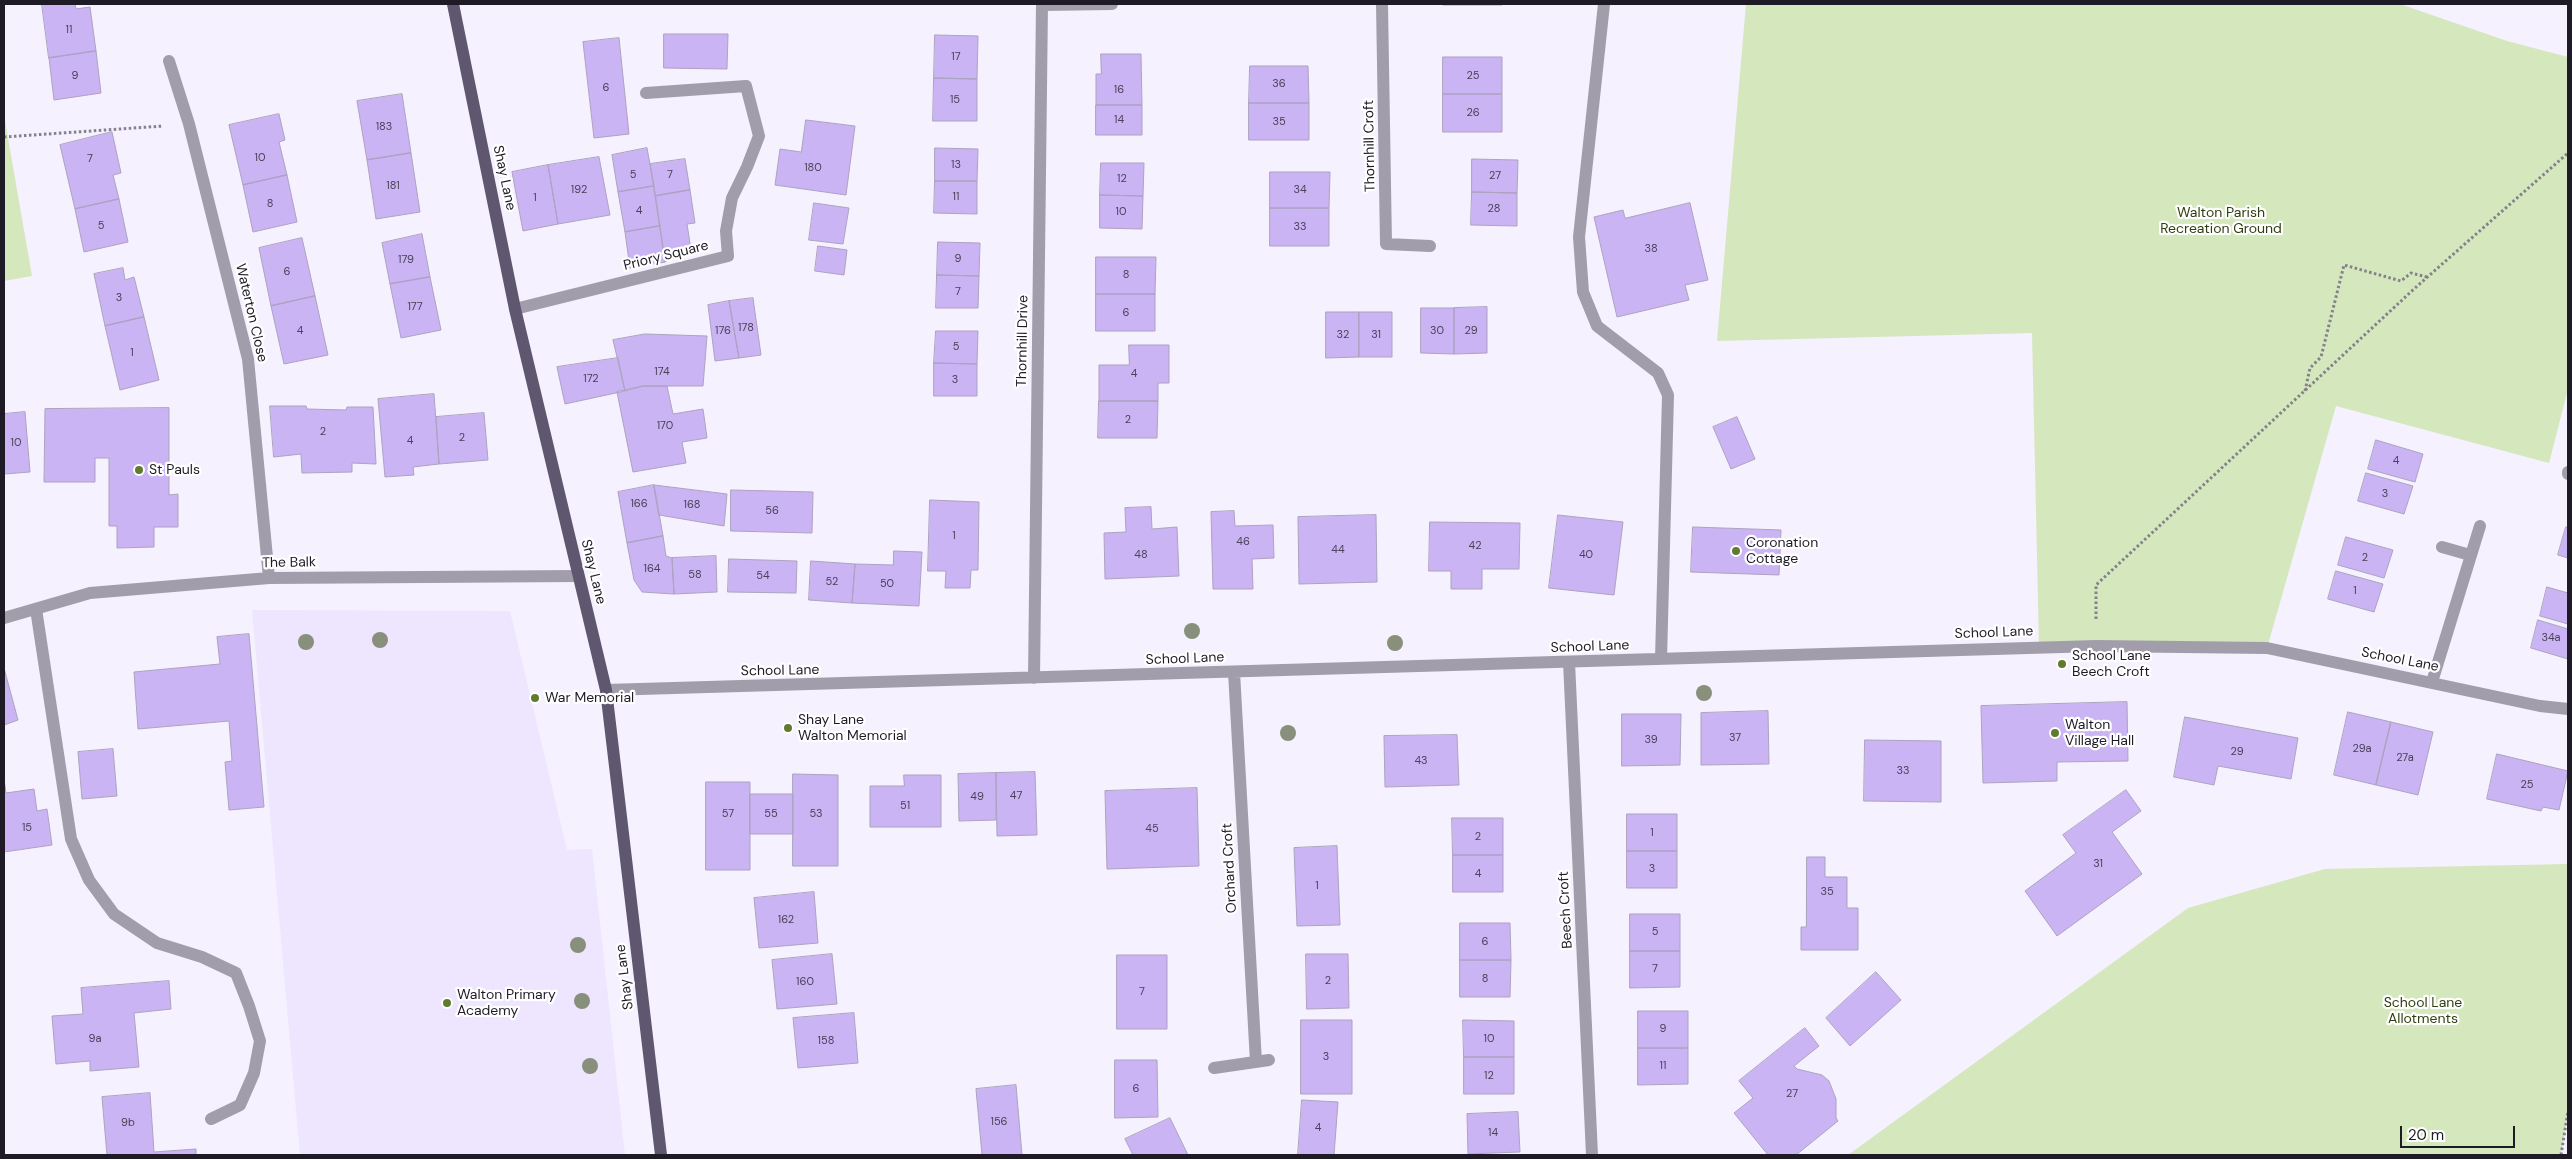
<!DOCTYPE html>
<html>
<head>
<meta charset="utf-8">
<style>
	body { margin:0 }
	#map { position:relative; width:2572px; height:1159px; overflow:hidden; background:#f5f1fe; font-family:"DM Sans",sans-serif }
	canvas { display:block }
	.frame { position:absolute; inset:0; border:5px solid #1f1b26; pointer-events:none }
	.scale { position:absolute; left:2400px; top:1126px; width:115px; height:22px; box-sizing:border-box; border:2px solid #1f1b26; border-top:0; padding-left:6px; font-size:15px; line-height:18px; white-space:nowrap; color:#1f1b26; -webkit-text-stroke:4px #fff; paint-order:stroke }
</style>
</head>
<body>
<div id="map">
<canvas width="2572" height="1159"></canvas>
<div class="frame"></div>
<div class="scale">20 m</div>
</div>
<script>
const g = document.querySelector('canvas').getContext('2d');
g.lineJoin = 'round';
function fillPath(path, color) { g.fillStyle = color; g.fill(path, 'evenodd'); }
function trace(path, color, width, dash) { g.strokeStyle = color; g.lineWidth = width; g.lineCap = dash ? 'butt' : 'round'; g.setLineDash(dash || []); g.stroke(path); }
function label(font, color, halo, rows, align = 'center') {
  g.font = font + ' "DM Sans",sans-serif'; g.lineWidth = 4.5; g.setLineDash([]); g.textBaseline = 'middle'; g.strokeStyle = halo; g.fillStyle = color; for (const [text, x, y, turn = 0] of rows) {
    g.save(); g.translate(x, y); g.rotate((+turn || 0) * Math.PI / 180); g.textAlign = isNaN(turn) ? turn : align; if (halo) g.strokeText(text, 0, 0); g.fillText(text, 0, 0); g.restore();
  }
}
fillPath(new Path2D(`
	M252 610 510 611 567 850 592 849 625 1155H300Z`), '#ede6fe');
fillPath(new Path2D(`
	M1746 4H2400L2507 41 2568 57V389L2549 463 2336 406 2267 648 2039 646 2032 333 1717 341Z
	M4 115 32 276 4 281Z
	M2568 864V1111L2561 1155H1848L2188 908 2325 869Z`), '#d5e7bc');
const building = new Path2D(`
	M42 4H75L76 9 90 7 96 51 49 58Z
	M1443 4H1502V5H1443Z
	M664 34H728L727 69 664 68Z
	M935 35 978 36 977 79 934 78Z
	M619 38 629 134 594 138 583 42Z
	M96 51 101 93 54 100 49 58Z
	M1101 54H1141L1142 105H1096V74H1101Z
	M1443 57H1502V94H1443Z
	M1250 66H1308L1309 103H1249Z
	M934 78 977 79V121H933Z
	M402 94 411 153 367 160 357 101Z
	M1443 94H1502V132H1443Z
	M1249 103H1309V140H1249Z
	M1096 105H1142V135H1096Z
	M279 114 285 140 279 142 287 175 243 185 229 125Z
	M806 120 855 126 846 195 775 185 780 149 801 152Z
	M112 132 121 173 113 175 119 199 75 209 60 145Z
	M647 148 654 186 618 192 612 155Z
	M935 148 978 149 977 181H935Z
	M411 153 420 212 376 219 367 160Z
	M599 157 610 215 558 224 548 165Z
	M685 159 690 190 655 196 650 164Z
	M1472 159 1518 160 1517 193 1472 192Z
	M1101 163H1144L1143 196 1100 195Z
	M548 165 558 224 523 231 512 172Z
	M1270 172H1330L1329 208H1270Z
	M287 175 297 222 253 232 243 185Z
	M935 181H977V214L934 213Z
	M654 186 660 226 625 232 618 192Z
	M690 190 695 223 687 224 691 250 665 262 655 196Z
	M1472 192 1517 193V226L1471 225Z
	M1100 195 1143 196 1142 229 1100 228Z
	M119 199 128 242 84 252 75 209Z
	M814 203 849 208 843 244 809 240Z
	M1690 203 1708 280 1685 285 1689 300 1617 317 1594 217 1623 210 1625 218Z
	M1270 208H1329V246H1270Z
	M660 226 665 262 630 268 625 232Z
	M422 234 430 277 390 284 382 243Z
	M302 238 315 296 271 306 259 248Z
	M938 242 980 243 979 276 937 275Z
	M818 246 847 250 844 275 815 271Z
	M1096 257H1156L1155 294H1096Z
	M123 268 125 280 134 277 144 317 105 326 94 274Z
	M937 275 979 276 978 308H936Z
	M430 277 441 330 401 338 390 284Z
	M1096 294H1155V331H1096Z
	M315 296 328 355 284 364 271 306Z
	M753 298 761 355 739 358 729 301Z
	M729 301 739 358 715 361 708 305Z
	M1487 307V353L1454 354V308Z
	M1421 308H1454V354L1421 353Z
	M1326 312H1359V357L1326 358Z
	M1359 312H1392V357H1359Z
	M144 317 159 380 120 390 105 326Z
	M936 331H978L977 364 934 363Z
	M645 334 707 336 703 386H643L625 391 613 340Z
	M1129 345H1169V383H1158V401H1099V365H1129Z
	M618 358 625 391 565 404 557 367Z
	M934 363 977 364V396H934Z
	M643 386H667L673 414 703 409 707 438 682 442 686 463 633 472 617 392Z
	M434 394 439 464 413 467 414 475 385 477 378 399Z
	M1099 401H1158L1157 438H1098Z
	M270 406H306L307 409 346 410 347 407H373L376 464 352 463V472L302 473 301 454 274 457Z
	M169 408V495L178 494V527H154V547L117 548V526H109V458H95V482H44L45 409Z
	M25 412 30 472 4 474V414Z
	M484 413 488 460 439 464 436 417Z
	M1737 417 1755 459 1731 469 1713 427Z
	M2376 440 2423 454 2415 482 2368 469Z
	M2366 473 2413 486 2404 514 2358 501Z
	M654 485 663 536 627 543 618 492Z
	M654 485 727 494 724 526 659 515Z
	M731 490 813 492 812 533 731 531Z
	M930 500 979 502 978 570H971L970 588H945L946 571H928Z
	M1151 507 1152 529 1177 527 1179 576 1105 579 1104 533 1126 532 1125 508Z
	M1234 511 1235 526 1273 525 1274 558 1252 559 1253 589H1213L1211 512Z
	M1376 515 1377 582 1299 584 1298 517Z
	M1558 515 1623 522 1614 595 1549 588Z
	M1430 522 1520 523 1519 569H1482V589H1451V571H1429Z
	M1693 527 1781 530 1779 575 1691 572Z
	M2566 527 2568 528V558L2558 555Z
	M663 536 666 556 672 558 674 594 642 592 634 580 627 543Z
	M2346 537 2393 550 2384 578 2338 565Z
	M894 551 922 552 919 606 852 603 855 564 893 565Z
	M716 556 717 592 674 594 672 558Z
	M729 559 797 561 796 593 728 592Z
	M811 561 855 564 852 603 809 600Z
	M2336 571 2383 584 2374 612 2328 599Z
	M2547 587 2568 593V624L2540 616Z
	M2538 620 2568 629V659L2531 648Z
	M249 634 264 807 229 810 225 762 232 761 229 721 138 729 134 672 220 664 217 637Z
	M4 668 18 720 4 725Z
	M2127 702 2128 761 2057 762V781L1983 783 1981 706Z
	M1768 711 1769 764 1701 765V713Z
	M2348 712 2391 722 2376 785 2334 775Z
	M1622 714H1681L1680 765 1622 766Z
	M2185 717 2298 738 2291 779 2218 766 2214 785 2174 777Z
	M2391 722 2433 732 2418 795 2376 785Z
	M1457 735 1459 785 1385 787 1384 736Z
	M1865 740 1941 741V802L1864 801Z
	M113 749 117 796 82 799 78 752Z
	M2497 754 2568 771 2559 810 2543 807 2541 811 2487 799Z
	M1035 772 1037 835 997 836 996 773Z
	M996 773V820L959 821 958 774Z
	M793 774 838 775V866H793Z
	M904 775H941V827H870V786H904Z
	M4 779 6 793 34 789 37 811 47 809 52 845 4 852Z
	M706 782H750V870H706Z
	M1197 788 1199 866 1107 869 1105 791Z
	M2126 790 2141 811 2112 832 2142 874 2057 936 2025 891 2076 853 2063 835Z
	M750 794H793V834H750Z
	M1627 814H1677V851H1627Z
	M1452 818H1503V855H1453Z
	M1337 846 1340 925 1297 926 1294 848Z
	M1627 851H1677V888H1627Z
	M1453 855H1503V892H1453Z
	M1807 857H1825V877H1847V908H1858V950H1801V927H1806Z
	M814 892 818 943 759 948 754 898Z
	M1630 914H1680V951H1630Z
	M1460 923H1510L1511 960H1460Z
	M1630 951H1680V987L1630 988Z
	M832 954 837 1004 777 1009 772 960Z
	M1306 954H1348L1349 1008 1307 1009Z
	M1117 955H1167V1029H1117Z
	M1460 960H1511L1510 997H1460Z
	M1876 972 1901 1000 1850 1046 1826 1018Z
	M169 981 171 1009 134 1013 139 1067 90 1071V1061L56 1064 52 1016 83 1014 81 988Z
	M1638 1011H1688V1048H1638Z
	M854 1013 858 1063 798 1068 793 1018Z
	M1301 1020H1352V1094H1301Z
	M1463 1020 1514 1021V1057H1464Z
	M1805 1028 1819 1046 1794 1066 1797 1069 1822 1075 1829 1081 1836 1099V1118L1838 1121 1796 1155H1768L1734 1113 1753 1098 1739 1081Z
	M1638 1048H1688V1084L1638 1085Z
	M1464 1057H1514V1094H1464Z
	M1115 1060H1157L1158 1117 1115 1118Z
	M1016 1085 1022 1155H982L976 1089Z
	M150 1093 154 1152 196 1149V1155H107L102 1097Z
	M1302 1100 1338 1102 1334 1155H1298Z
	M1518 1112 1520 1152 1468 1154 1467 1114Z
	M1170 1118 1188 1155H1133L1125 1139Z`);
fillPath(building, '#cab4f3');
trace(building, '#aca2c1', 1);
trace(new Path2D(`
	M4 137 163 126
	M2305 391 2310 368 2321 357 2344 265 2401 281 2411 273 2427 277
	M2096 619V585L2415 288 2568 153
	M2561 1155 2568 1111`), '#84808c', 3, [2.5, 2.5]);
trace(new Path2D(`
	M1382 4 1386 244 1430 246
	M1604 4 1579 237 1583 292 1597 326 1658 373 1668 395 1661 659
	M1042 5 1112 4
	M169 61 189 124 248 359 269 578
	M515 309 728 256 726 231 732 198 747 167 759 136 746 86 646 93
	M2568 474V472
	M2442 547 2470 555
	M36 609 71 839 89 880 114 914 157 943 202 957 236 973 249 1006 260 1041 254 1073 240 1105 211 1119
	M4 618 90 593 269 578 578 576
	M1569 662 1592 1155
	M1234 672 1256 1062
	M1034 678 1042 4
	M2432 682 2480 526
	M606 690 2096 646 2267 648 2540 706 2568 709
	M1214 1068 1269 1060`), '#a29dab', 12);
trace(new Path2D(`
	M453 4 515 309 606 690 661 1155`), '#5f576f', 12);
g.fillStyle = '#888f7b';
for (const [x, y] of [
	[1192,631],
	[380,640],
	[306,642],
	[1395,643],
	[1704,693],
	[1288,733],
	[578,945],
	[582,1001],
	[590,1066]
]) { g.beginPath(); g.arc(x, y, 8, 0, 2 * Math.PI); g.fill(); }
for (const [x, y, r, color] of [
	[139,470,5,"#607b2f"],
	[1736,551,5,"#607b2f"],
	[2062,664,5,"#607b2f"],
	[535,698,5,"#607b2f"],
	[788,728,5,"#607b2f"],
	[2055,733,5,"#607b2f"],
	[447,1003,5,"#607b2f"]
]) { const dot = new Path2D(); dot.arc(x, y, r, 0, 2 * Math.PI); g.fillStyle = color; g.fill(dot); trace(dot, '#fff', 2); }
label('11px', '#4a4159', null, [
	["11",69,30],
	["17",956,57],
	["9",75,76],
	["25",1473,76],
	["36",1279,84],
	["6",606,88],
	["16",1119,90],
	["15",955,100],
	["26",1473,113],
	["14",1119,120],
	["35",1279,122],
	["183",384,127],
	["10",260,158],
	["7",90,159],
	["13",956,165],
	["180",813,168],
	["5",633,175],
	["7",670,175],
	["27",1495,176],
	["12",1122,179],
	["181",393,186],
	["192",579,190],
	["34",1300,190],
	["11",956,197],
	["1",535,198],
	["8",270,204],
	["28",1494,209],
	["4",639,211],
	["10",1121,212],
	["5",101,226],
	["33",1300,227],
	["38",1651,249],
	["9",958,259],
	["179",406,260],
	["6",287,272],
	["8",1126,275],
	["7",958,292],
	["3",119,298],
	["177",415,307],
	["6",1126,313],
	["178",746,328],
	["4",300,331],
	["176",723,331],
	["30",1437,331],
	["29",1471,331],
	["32",1343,335],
	["31",1376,335],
	["5",956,347],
	["1",132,353],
	["174",662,372],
	["4",1134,374],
	["172",591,379],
	["3",955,380],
	["2",1128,420],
	["170",665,426],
	["2",323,432],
	["2",462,438],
	["4",410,441],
	["10",16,443],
	["4",2396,461],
	["3",2385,494],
	["166",639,504],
	["168",692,505],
	["56",772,511],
	["1",954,536],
	["46",1243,542],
	["42",1475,546],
	["44",1338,550],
	["48",1141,555],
	["40",1586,555],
	["2",2365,558],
	["164",652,569],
	["58",695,575],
	["54",763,576],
	["52",832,582],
	["50",887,584],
	["1",2355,591],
	["34a",2551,638],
	["37",1735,738],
	["39",1651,740],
	["29a",2362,749],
	["29",2237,752],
	["27a",2405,758],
	["43",1421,761],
	["33",1903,771],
	["25",2527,785],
	["47",1016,796],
	["49",977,797],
	["51",905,806],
	["57",728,814],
	["55",771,814],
	["53",816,814],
	["15",27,828],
	["45",1152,829],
	["1",1652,833],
	["2",1478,837],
	["31",2098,864],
	["3",1652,869],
	["4",1478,874],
	["1",1317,886],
	["35",1827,892],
	["162",786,920],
	["5",1655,932],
	["6",1485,942],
	["7",1655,969],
	["8",1485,979],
	["2",1328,981],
	["160",805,982],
	["7",1142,992],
	["9",1663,1029],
	["9a",95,1039],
	["10",1489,1039],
	["158",826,1041],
	["3",1326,1057],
	["11",1663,1066],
	["12",1489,1076],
	["6",1136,1089],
	["27",1792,1094],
	["156",999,1122],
	["9b",128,1123],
	["4",1318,1128],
	["14",1493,1133]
]);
label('14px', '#1f1b26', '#fff', [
	["Thornhill Croft",1370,146,-91],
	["Shay Lane",504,178,78],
	["Priory Square",666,256,-14],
	["Waterton Close",251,313,77],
	["Thornhill Drive",1023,341,-89],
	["The Balk",289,563,-1],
	["Shay Lane",593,572,76],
	["School Lane",1994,633,-2],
	["School Lane",1590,647,-2],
	["School Lane",1185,659,-2],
	["School Lane",2400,660,11],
	["School Lane",780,671,-1],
	["Orchard Croft",1230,868,-93],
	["Beech Croft",1566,910,-93],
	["Shay Lane",625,977,-97]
]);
label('14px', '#2f3f10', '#fff', [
	["Walton Parish",2221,213],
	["Recreation Ground",2221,229],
	["School Lane",2423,1003],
	["Allotments",2423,1019]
]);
label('14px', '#1f1b26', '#fff', [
	["St Pauls",149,470],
	["Coronation",1746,543],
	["Cottage",1746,559],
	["School Lane",2072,656],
	["Beech Croft",2072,672],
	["War Memorial",545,698],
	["Shay Lane",798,720],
	["Walton Memorial",798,736],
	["Walton",2065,725],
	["Village Hall",2065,741],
	["Walton Primary",457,995],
	["Academy",457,1011]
], 'left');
</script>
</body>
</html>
